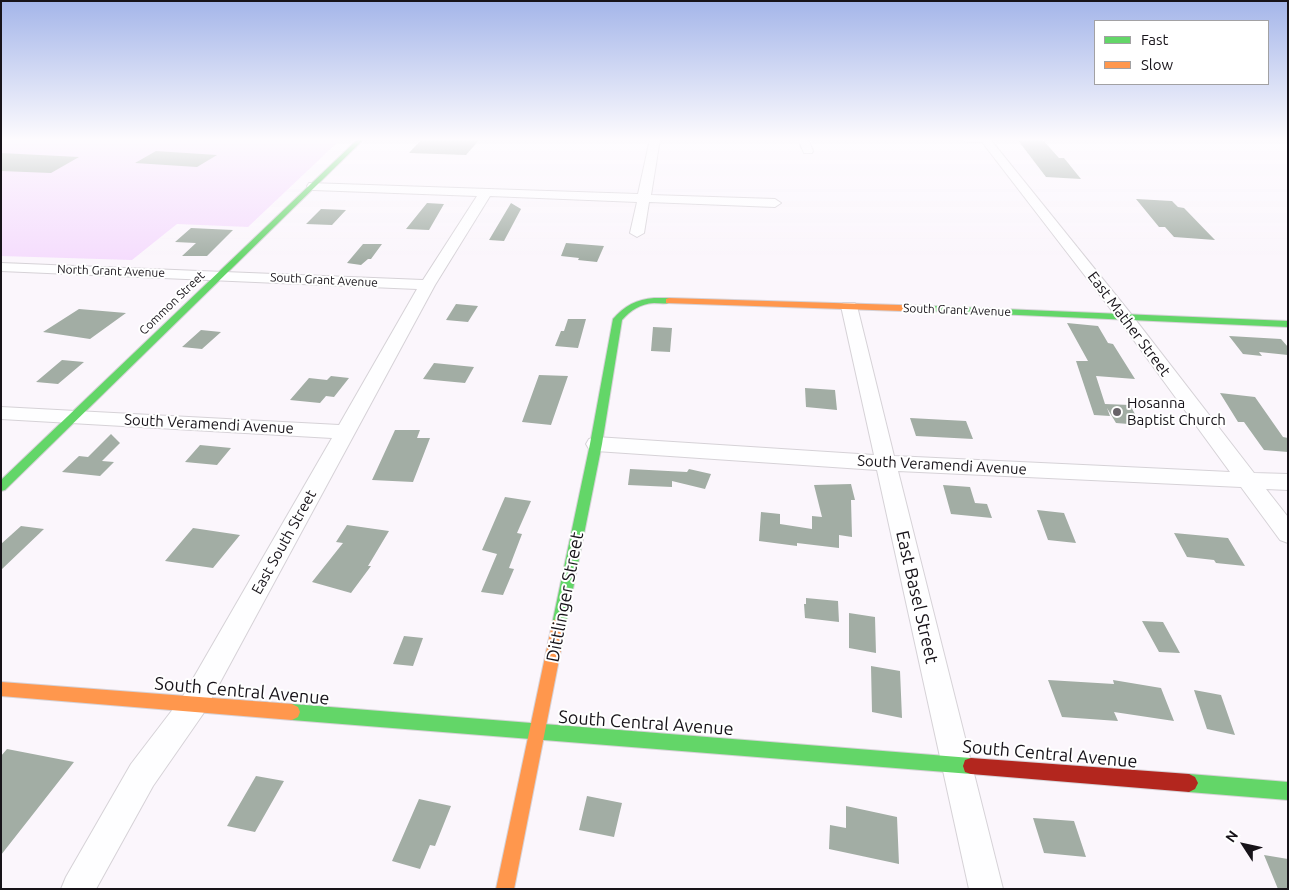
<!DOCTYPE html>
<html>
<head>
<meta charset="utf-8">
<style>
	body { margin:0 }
	#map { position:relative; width:1289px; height:890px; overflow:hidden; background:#fbf6fc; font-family:Ubuntu,sans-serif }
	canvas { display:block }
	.frame { position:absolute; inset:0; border:2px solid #171319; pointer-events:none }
	.legend { position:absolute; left:1094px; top:20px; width:175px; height:65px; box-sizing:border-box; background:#fff; border:1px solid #a2a1a3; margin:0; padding:6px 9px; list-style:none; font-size:15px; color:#171319 }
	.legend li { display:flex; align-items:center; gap:10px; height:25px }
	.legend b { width:25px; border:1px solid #a2a1a3 }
	.north { position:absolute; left:1219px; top:820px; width:50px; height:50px; -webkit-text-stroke:4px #fff; paint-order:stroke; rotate:305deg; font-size:14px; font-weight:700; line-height:20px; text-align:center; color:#171319 }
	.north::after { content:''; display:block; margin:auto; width:18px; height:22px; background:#171319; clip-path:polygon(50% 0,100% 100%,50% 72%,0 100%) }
</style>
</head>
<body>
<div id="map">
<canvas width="1289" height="890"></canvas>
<div class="frame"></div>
<ul class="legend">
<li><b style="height:6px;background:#63d668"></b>Fast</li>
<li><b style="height:6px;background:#ff974d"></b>Slow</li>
</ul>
<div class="north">N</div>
</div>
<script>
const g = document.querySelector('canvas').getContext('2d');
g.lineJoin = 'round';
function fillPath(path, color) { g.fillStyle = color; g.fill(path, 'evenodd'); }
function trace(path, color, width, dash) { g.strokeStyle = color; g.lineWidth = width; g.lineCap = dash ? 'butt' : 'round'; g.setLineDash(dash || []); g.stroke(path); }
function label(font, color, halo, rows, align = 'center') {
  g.font = font + ' Ubuntu,sans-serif'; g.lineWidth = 4; g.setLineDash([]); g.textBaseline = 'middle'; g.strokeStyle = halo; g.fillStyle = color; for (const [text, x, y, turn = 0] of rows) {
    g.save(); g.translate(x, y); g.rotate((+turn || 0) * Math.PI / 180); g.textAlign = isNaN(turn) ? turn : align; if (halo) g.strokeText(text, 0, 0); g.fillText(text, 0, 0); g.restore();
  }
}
fillPath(new Path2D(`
	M1 139H341L248 227 177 224 132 260 1 256Z`), '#f5dcfd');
fillPath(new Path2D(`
	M422 139H480L466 155 409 153Z
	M1017 139H1042L1059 158H1064L1081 179 1046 177Z
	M156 151 217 155 197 167 135 163Z
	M1 153 79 157 51 173 1 171Z
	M1136 199 1172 201 1178 207 1184 208 1215 240 1174 237 1165 227H1159Z
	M427 203 444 204 429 230 406 229Z
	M511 203 521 209 504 241 489 240Z
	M321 209 346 210 332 225 306 224Z
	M191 228 233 230 207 256H182L196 243 175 242Z
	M566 243 604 246 597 262 578 260 579 258 561 256Z
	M363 244H382L371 259H368L361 265 347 263Z
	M456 304 478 306 468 322 446 320Z
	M79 309 126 313 90 339 43 332Z
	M568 319H586L578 348 555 346 561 331H564Z
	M1067 323 1098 326 1108 343 1113 344 1135 379 1096 376 1105 404 1130 405 1141 425 1116 423 1107 408 1110 416 1094 415 1076 361H1088Z
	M653 327 672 328 670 352 651 351Z
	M201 330 221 332 202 349 182 347Z
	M1229 336 1281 339 1288 347V355L1259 352 1262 356 1243 354Z
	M62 360 84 362 58 384 36 382Z
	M434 363 474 367 465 383 423 379Z
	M539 375 568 376 551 425 522 422Z
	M331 376 349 378 334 397 326 396 320 403 290 400 309 378 327 380Z
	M805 388 835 390 837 410 806 407Z
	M1220 393 1255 397 1283 437 1288 438V452L1264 450 1244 422H1238Z
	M910 418 966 421 973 439 916 436Z
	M395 430H420L417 438H430L413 482 372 480Z
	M111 434 120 443 102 461 114 462 100 476 62 472 79 456 88 457Z
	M200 445 231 448 217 465 185 462Z
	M630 469 687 472 689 469 711 474 705 489 672 481V487L628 485Z
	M851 484 855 500H851L852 537 839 535V548L797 543V546L759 541 761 512 780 514V524L812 529V516L822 517 814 485Z
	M943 485 970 487 975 503 987 504 992 518 951 514Z
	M505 497 531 501 517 533 522 534 509 568 514 569 503 595 481 592 497 554 482 550Z
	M1037 510 1064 513 1076 543 1048 540Z
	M347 525 389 531 368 566H371L351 593 312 582 343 543 336 542Z
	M21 526 44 529 1 570V544Z
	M193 528 240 535 213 568 165 561Z
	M1174 533 1228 538 1245 566 1216 563 1214 560 1187 557Z
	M806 598 838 601 839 622 805 618 804 604H806Z
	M849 613 875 617 876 653 849 648Z
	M1142 621 1163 622 1180 653 1159 652Z
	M404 636 423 638 413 666 393 664Z
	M871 666 900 671 902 718 872 712Z
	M1048 680 1114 684 1113 680 1161 688 1174 721 1114 712 1118 721 1062 717Z
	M1194 690 1221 695 1235 735 1207 729Z
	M7 749 74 762 1 855V756Z
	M256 776 284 781 255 832 227 826Z
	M587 796 622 803 614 837 579 830Z
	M419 799 451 806 435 846 430 845 420 869 392 861Z
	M846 806 897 817 899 864 829 849 830 825 846 828Z
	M1033 818 1074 821 1086 857 1044 853Z
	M1264 855 1288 859V889H1278Z`), '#a2ada4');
const street = new Path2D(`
	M650 139H660L651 195 775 199 781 203 775 207 649 202 644 233 637 237 630 233 637 202 490 196 435 285 203 714 153 786 96 889H61L66 877 131 764 183 696 332 438 1 419V407L339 425 417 289 1 271V263L423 280 477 196 313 190 309 189 307 186 309 183 638 194Z
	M798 139H808L813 151 812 153H804Z
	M961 139H990L1131 314 1254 473 1288 474V490L1266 489 1288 517V543L1280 540 1241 487 898 471 1003 889H969L877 470 596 451 589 449 586 444 589 439 596 437 874 455 841 306 843 303H855L857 306 894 456 1230 472 1119 320 982 142H966Z`);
const fast = new Path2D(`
	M358 139H364L5 490 1 491V480Z
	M654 298H669L673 301C668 305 661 303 654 303 640 304 631 310 622 320L602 444 566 624 564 628 559 630 554 628 552 624 590 444 613 319C624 306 637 299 654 298Z
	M932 306 1288 321V327L929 311 928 309Z
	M292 704 971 758 977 760 979 766 977 772 971 774 292 720 286 717 284 712 286 707Z
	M1189 774 1288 782V800L1189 792 1183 789 1180 783 1183 777Z`);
const slow = new Path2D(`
	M669 298 932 306 936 309 932 312 666 303V299Z
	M559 618 564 620 566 624 514 889H496L552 624 554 620Z
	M1 682 292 704 298 707 300 712 298 717 292 720 1 696Z`);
const jam = new Path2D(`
	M971 758 1189 774 1195 777 1198 783 1195 789 1189 792 971 774 965 772 963 766 965 760Z`);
trace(street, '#d6d2d7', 2);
trace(fast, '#d6d2d7', 2);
trace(slow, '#d6d2d7', 2);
trace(jam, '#d6d2d7', 2);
fillPath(street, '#fefeff');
fillPath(fast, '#63d668');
fillPath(slow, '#ff974d');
fillPath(jam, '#b3261e');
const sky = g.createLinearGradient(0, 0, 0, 263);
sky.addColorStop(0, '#a4b5e9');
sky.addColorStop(0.53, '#fdfbfe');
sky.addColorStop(1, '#fdfbfe00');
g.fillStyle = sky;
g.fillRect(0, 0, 1289, 263);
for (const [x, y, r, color] of [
	[1117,412,5,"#676268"]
]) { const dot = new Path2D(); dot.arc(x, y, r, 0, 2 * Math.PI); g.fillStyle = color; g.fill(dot); trace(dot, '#fff', 2); }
label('12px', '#171319', '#fff', [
	["North Grant Avenue",111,271,2],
	["South Grant Avenue",324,280,3],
	["Common Street",172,303,-44],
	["South Grant Avenue",957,310,2]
]);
label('15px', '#171319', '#fff', [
	["East Mather Street",1129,324,53],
	["South Veramendi Avenue",209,424,3],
	["South Veramendi Avenue",942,465,3],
	["East South Street",284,542,-61]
]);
label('15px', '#171319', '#fff', [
	["Hosanna",1127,403],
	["Baptist Church",1127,420]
], 'left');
label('18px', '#171319', '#fff', [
	["Dittlinger Street",565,597,-79],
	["East Basel Street",917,597,77],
	["South Central Avenue",242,691,5],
	["South Central Avenue",646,723,4],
	["South Central Avenue",1050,754,5]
]);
</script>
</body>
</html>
